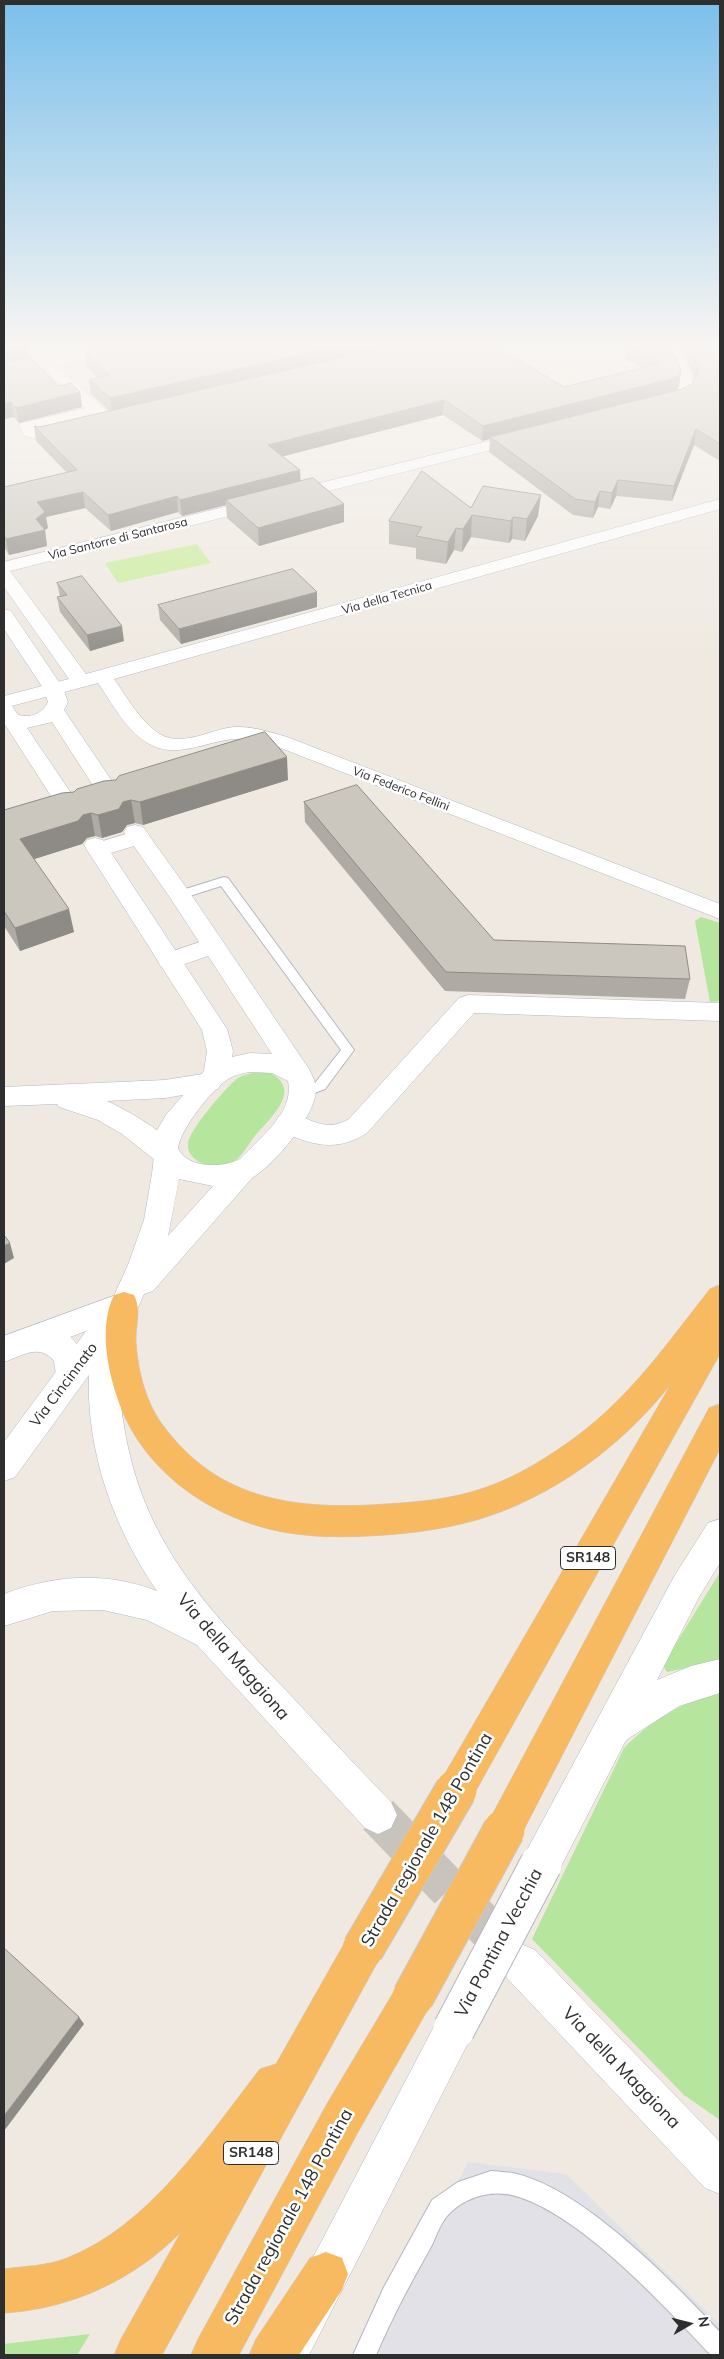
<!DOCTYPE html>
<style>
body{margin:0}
#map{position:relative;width:724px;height:2359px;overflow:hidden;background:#efe9e1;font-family:Mulish,sans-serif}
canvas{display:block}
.frame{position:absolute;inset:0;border:5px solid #2e2e2e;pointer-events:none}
.north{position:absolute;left:664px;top:2299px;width:50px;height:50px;-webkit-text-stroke:4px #fff;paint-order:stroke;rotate:82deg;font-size:14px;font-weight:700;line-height:20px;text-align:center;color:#2e2e2e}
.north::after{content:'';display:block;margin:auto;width:18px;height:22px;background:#2e2e2e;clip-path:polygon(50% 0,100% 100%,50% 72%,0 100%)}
</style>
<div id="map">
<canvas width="724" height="2359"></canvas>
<div class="frame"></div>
<div class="north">N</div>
</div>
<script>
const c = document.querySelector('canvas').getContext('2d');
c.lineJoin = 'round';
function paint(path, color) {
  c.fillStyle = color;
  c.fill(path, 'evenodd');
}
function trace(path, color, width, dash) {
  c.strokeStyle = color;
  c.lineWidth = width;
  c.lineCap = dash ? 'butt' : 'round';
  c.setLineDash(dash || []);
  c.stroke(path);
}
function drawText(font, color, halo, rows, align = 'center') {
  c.font = font + ' Mulish,sans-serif';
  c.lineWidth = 5;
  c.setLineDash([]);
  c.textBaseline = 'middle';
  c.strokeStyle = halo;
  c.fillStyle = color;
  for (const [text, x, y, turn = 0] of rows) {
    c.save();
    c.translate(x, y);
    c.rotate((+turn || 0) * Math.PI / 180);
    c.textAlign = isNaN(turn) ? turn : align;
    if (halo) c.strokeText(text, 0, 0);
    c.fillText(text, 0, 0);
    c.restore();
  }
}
paint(new Path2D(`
 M468 2162 566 2174 720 2325V2355H371Z`), '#e3e1e8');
paint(new Path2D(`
 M701 917 720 923V1001L710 1002 695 921Z
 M268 1072C305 1089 270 1118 254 1137 248 1145 241 1158 232 1163 224 1169 208 1167 199 1162 193 1158 187 1152 188 1144 188 1131 227 1086 238 1078 247 1073 257 1072 268 1072Z
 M720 1572V1661L667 1672 664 1667V1663Z
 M720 1693V2120L684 2095 532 1939 624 1748C652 1720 681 1702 720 1693Z
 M90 2334 77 2355H4V2344Z`), '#b6e59e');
paint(new Path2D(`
 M197 544 211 563 118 583 105 563Z`), '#c9ec9a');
trace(new Path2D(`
 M378 1815 510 1952`), '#c8c4bd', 41, [41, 21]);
const service = new Path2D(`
 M224 877 228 878 354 1050 325 1089 304 1097 297 1092 299 1089 315 1083 341 1050 221 886 180 899 174 895 176 892Z
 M491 2171C500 2172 509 2172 517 2174 585 2191 673 2282 720 2332V2355H711C663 2305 585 2219 519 2197 496 2189 470 2195 452 2211 441 2220 437 2235 431 2247 411 2282 392 2318 376 2355H353L384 2287 432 2200 458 2182Z`);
const minor = new Path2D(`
 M22 347H37L113 417 116 420 113 423 41 440 24 436 19 426 21 423 86 408ZM94 415 97 418 41 430 36 429Z
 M665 347H679L695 387C687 399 669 410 654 406L651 403C657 395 672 395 680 386Z
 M525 432 531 434 533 437 531 440 10 571 86 674 720 499V509L114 679C128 698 145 731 169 738 189 743 214 729 234 727 252 726 270 732 287 737L720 904V919L273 745C260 742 248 738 235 739 205 741 175 761 146 742 125 729 112 703 98 683L4 708V696L69 679 4 587V562Z
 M139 830 147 832 150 837 147 842 98 857 90 855 87 850 90 845Z
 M212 938 220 940 224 946 220 952 170 969 161 967 158 961 161 955Z
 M468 995 720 1003V1021L474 1013 367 1133C335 1153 311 1145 279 1130L275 1123 279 1116C305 1108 319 1137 349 1119L459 998Z
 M209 1073 218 1075 222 1082 218 1089 165 1098 107 1101C128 1111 167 1132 179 1153L175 1160 165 1163 155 1160 122 1134 98 1120 59 1107 57 1104 4 1106V1087L165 1080Z
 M124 1292 134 1295 139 1304 134 1313 70 1337C84 1349 90 1368 82 1384L71 1388 60 1384 56 1375 54 1361C39 1343 22 1356 4 1362V1336Z`);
const tertiary = new Path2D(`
 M106 347H133L126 351 4 376V368Z
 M4 609 11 611 63 688 68 702 64 710 122 796 119 801 111 802 103 801 52 722 27 728 81 808 78 813 70 815 62 813 4 723V704L12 706 18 715C31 718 42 714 48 702L43 688 4 629Z
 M135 825 143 827 188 890 309 1069C312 1075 315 1081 316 1088 317 1115 274 1165 252 1178L153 1291 144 1294C135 1314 126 1333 122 1354 117 1378 120 1403 124 1426 142 1540 205 1606 282 1686 318 1725 354 1764 391 1802L397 1815 391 1828 378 1834 365 1828 197 1645 147 1620 103 1610 53 1611 4 1626V1594C54 1575 105 1571 157 1591 114 1529 86 1451 89 1375L15 1477 4 1481V1442L98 1315 106 1313 128 1265 144 1220 152 1174 154 1156 150 1148 153 1137 166 1115 204 1071 207 1051 202 1030 84 845 87 840 95 838 103 840 106 845 227 1029 233 1051 232 1057 250 1053 272 1054 171 899 124 832 127 827ZM250 1072 272 1073 288 1081C295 1112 260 1138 240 1159 223 1168 187 1169 178 1148 181 1128 211 1091 228 1079 235 1075 242 1073 250 1072ZM179 1179 213 1186 168 1236Z
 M720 1519V1563L699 1597 657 1680 691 1666 720 1659V1693L679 1706 626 1740 555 1878 541 1883 527 1878 522 1864 527 1850 675 1575 708 1523Z
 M521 1944 535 1950 720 2142V2194L705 2188 507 1978 501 1964 507 1950Z
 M454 2009 468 2015 474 2029 468 2043 309 2355H262L440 2015Z`);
const trunk = new Path2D(`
 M720 1285V1354L469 1803 456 1809 443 1803 437 1790 443 1777 671 1384C628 1438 573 1482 508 1509 469 1525 427 1532 385 1535 355 1537 326 1538 296 1534 218 1524 142 1474 117 1397 107 1367 99 1325 114 1295L124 1292 134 1295C142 1310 135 1326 136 1342 138 1372 146 1404 165 1428 221 1502 299 1510 386 1504 419 1502 453 1499 484 1488 517 1477 550 1456 577 1436 631 1396 669 1341 710 1289Z
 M720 1404V1449L517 1843 504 1849 491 1843 485 1830 491 1817 709 1408Z
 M363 1929 377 1935 383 1949 377 1963 162 2355H114L121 2339 181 2232C134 2280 71 2309 4 2313V2269C25 2266 47 2266 67 2258 149 2226 208 2136 260 2069L276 2064 349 1935Z
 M413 1977 427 1983 433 1997 427 2011 358 2132 239 2355H191L198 2339 328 2102 399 1983Z
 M326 2252 342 2258 348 2274 342 2290 299 2355H249L256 2339 310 2258Z`);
trace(service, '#b4b7c1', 2);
trace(minor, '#b4b7c1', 1);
trace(tertiary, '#b4b7c1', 1);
trace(trunk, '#c9c9c9', 1);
paint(service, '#fff');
paint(minor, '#fff');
paint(tertiary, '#fff');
paint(trunk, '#f8ba60');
const tertiaryBridge = new Path2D(`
 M454 2029 541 1864`);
const trunkBridge = new Path2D(`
 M363 1949 456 1790
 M413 1997 504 1830`);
trace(tertiaryBridge, '#b4b7c1', 43, []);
trace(trunkBridge, '#c9c9c9', 43, []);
trace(tertiaryBridge, '#fff', 41);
trace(trunkBridge, '#f8ba60', 41);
paint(new Path2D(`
 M4 347 29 357 21 358 22 359 59 386 80 392 82 407 19 423 14 417 4 419Z
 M82 347H497L564 387 642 368 625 359 626 350 621 347H671L681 370 679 385 677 390 675 391 682 389 692 384 695 379 681 347H720V461L694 445 672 501 616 496 610 509 598 507 593 518 573 515 489 452 490 439 482 441 443 415 283 456 300 470V481L344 522 259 546 227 518 226 505 182 516 178 512 111 531 85 508 46 517 48 528 45 530 47 546 9 555 4 547V487L67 473 36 441 34 426 39 427 109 411 91 394 89 380 98 378 87 367 85 353 94 351V348L85 349Z
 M471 508 538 516 525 541 512 539 509 543 471 537 462 552 454 550 446 564 416 559V548L389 544V521Z
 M57 583 124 641 90 651 60 612 57 597H60Z
 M158 605 317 607 181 644 160 620Z
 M288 780 143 825 135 823 127 825 122 832 102 838 95 836 87 838 82 844 34 859 74 932 20 951 4 926V810Z
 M304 802 494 940 690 979 685 999 445 991 305 822Z`), '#afaba4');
paint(new Path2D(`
 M16 347H27L29 357 21 358 22 362 4 367V351Z
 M85 347H94V348L85 349Z
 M334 347H398L112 413 110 398Z
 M681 370 679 385 677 390 668 394 490 437V439L482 441 483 426Z
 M80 392 82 407 19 423 16 408Z
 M444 400 443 415 269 460 268 445Z
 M11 402 14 417 4 419V403Z
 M696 429 694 445 672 501 674 486Z
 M300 470 301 486 226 500V505L182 516 180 500Z
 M618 480 616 496 610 509 612 493Z
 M600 491 598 507 593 518 595 502Z
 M83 492 85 508 46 517 48 528 45 530 47 546 9 555 6 539 36 519 37 502Z
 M541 495 538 516 525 541 527 519Z
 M177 496 178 512 111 531 108 515Z
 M344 504V522L259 546 258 528Z
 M472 515 471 537 462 552 463 529Z
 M513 517 512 539 509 543 511 521Z
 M456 528 454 550 446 564 448 542Z
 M317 592V607L181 644 179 629Z
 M122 626 124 641 90 651 87 635Z
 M287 757 288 780 143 825 140 802Z
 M131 800 135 823 127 825 122 832 102 838 98 815 123 802Z
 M91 813 95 836 87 838 82 844 25 862 20 839 83 815Z
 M69 909 74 932 20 951 15 928Z
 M10 1243 14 1258 4 1264V1246Z
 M79 2017 84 2024 4 2131V2116Z`), '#8e8b86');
const building = new Path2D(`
 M4 347H19L20 348 4 351Z
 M96 347H334L110 398 89 380 109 375 85 353 99 350Z
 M387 347H497L564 387 662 363 632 347H671L681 370 679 375 671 379 483 426 444 400 268 445 300 470 180 500 177 496 108 515 83 492 37 502 45 512 36 519 45 530 6 539 4 535V487L77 470 34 426 39 427Z
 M689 347H720V444L696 429 674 486 618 480 612 493 600 491 595 502 575 499 490 437 682 389 692 384 699 370Z
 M30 357 59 386 71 383 80 392 16 408 11 402 4 403V363Z
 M422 471 471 508 483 486 541 495 527 519 513 517 511 521 472 515 463 529 456 528 448 542 416 536 422 527 389 521Z
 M313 478 344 504 258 528 226 500Z
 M293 569 317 592 179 629 158 605Z
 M82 576 122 626 87 635 57 597 67 595 57 583Z
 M265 732 287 757 140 802 131 800 123 802 119 809 98 815 91 813 83 815 78 821 20 839 69 909 15 928 4 911V810L62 793 74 792 77 789 104 781 116 780 119 776Z
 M357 785 494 940 685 946 690 979 446 972 304 802Z
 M4 1235 10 1243 4 1246Z
 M4 1948 79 2017 4 2116Z`);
paint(building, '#cbc7bf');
trace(building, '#8e8b86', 1);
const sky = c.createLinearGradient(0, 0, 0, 677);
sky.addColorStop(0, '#7abfeb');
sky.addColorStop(0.51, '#f8f5f2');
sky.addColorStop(1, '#f8f5f200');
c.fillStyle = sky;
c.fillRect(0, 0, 724, 677);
drawText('12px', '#2e2e2e', '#fff', [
 ["Via Santorre di Santarosa",118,539,-14],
 ["Via della Tecnica",387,598,-16],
 ["Via Federico Fellini",401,789,21]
]);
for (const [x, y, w] of [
 [588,1558,55],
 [251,2153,55]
]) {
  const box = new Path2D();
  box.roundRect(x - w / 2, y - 11.5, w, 23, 4);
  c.fillStyle = '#fff';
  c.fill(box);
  trace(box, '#2e2e2e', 1);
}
drawText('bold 14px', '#2e2e2e', null, [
 ["SR148",588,1558],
 ["SR148",251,2153]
]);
drawText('15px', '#2e2e2e', '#fff', [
 ["Via Cincinnato",64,1385,-53]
]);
drawText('18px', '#2e2e2e', '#fff', [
 ["Via della Maggiona",233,1657,49],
 ["Strada regionale 148 Pontina",427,1840,-60],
 ["Via Pontina Vecchia",499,1943,-62],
 ["Via della Maggiona",621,2068,46],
 ["Strada regionale 148 Pontina",289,2217,-61]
]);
</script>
